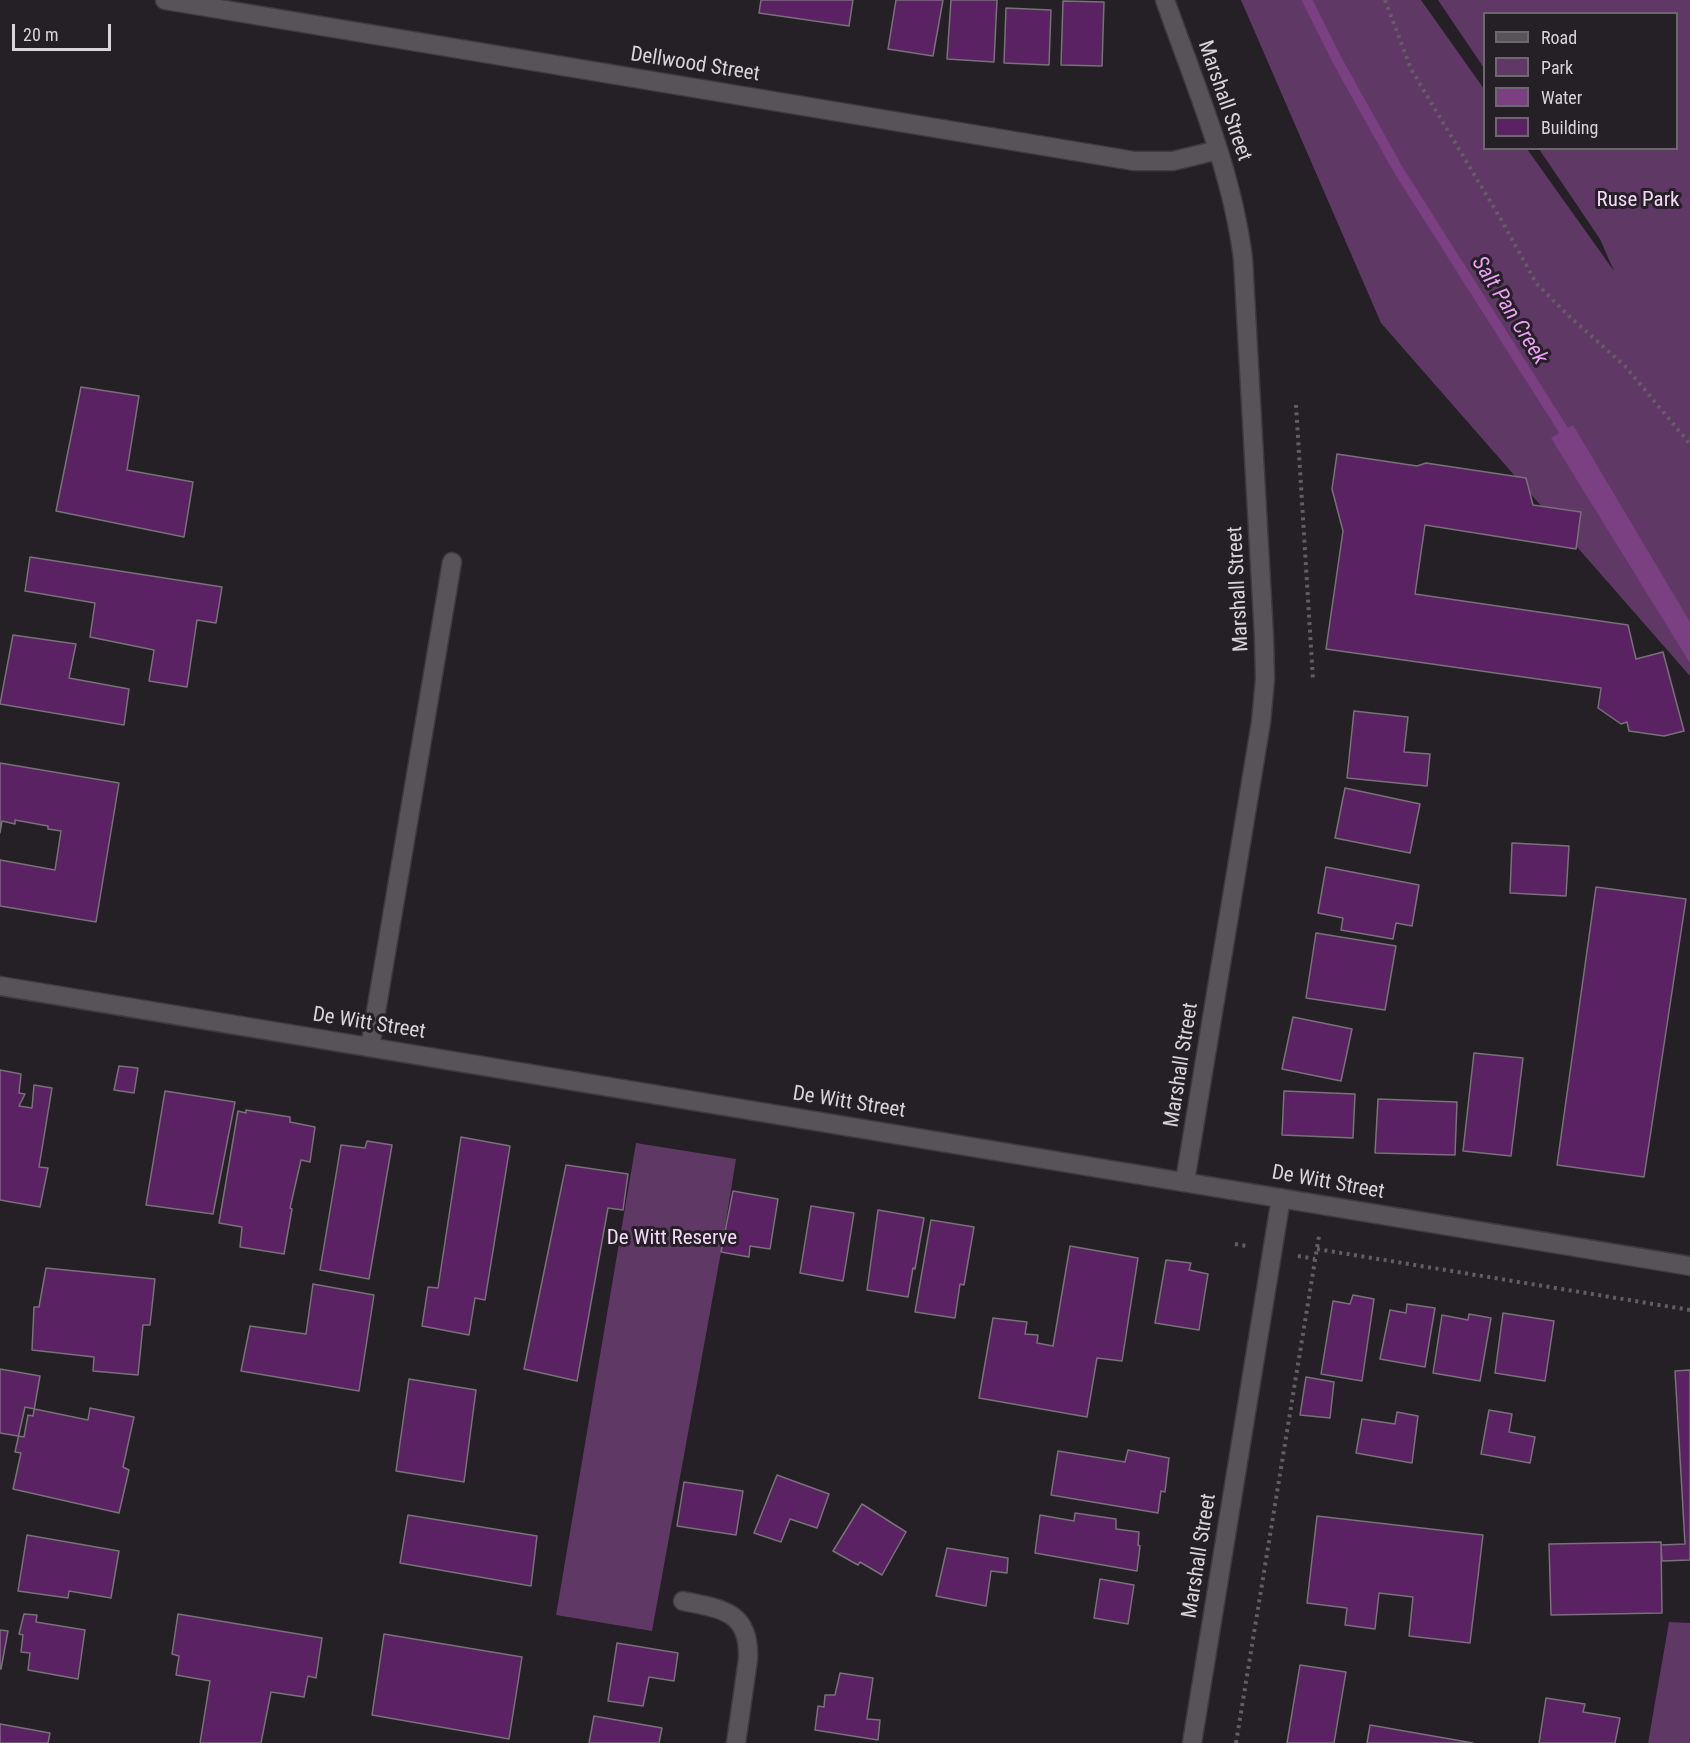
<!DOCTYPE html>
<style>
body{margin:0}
#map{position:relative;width:1690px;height:1743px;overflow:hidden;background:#242025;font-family:"Roboto Condensed",sans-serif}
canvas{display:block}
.legend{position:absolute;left:1483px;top:12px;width:195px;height:138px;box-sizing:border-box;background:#242025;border:2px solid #6c686d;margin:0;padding:8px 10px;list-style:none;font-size:18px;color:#d8d4d8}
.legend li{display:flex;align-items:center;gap:12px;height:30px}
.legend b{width:30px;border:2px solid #6c686d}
.scale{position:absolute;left:12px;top:24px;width:99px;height:27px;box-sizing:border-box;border:3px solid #d8d4d8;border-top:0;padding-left:8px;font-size:18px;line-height:21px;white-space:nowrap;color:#d8d4d8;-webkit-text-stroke:4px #242025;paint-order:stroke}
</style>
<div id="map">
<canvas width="1690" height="1743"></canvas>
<ul class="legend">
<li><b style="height:8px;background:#585359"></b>Road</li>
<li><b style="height:16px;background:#603865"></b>Park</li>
<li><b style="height:16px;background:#7a4082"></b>Water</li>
<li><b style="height:16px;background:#5b2263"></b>Building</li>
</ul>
<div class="scale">20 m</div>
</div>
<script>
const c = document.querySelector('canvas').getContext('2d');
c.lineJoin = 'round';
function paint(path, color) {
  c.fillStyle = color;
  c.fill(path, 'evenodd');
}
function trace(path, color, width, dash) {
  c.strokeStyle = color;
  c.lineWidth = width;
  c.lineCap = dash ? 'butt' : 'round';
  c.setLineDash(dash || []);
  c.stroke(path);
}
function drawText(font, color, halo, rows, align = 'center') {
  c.font = font + ' "Roboto Condensed",sans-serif';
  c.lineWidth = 6;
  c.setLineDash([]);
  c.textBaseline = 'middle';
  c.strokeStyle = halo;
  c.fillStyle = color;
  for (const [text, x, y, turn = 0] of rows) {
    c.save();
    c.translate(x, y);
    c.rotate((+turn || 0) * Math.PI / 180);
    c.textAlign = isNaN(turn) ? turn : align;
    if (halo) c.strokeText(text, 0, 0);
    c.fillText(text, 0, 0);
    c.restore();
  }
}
paint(new Path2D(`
 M1241 0H1421L1484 89V148L1527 149 1614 271 1600 239 1539 149 1676 148V14H1484V68L1438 0H1690V676L1381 323Z
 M636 1143 736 1159 721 1252 652 1631 556 1615Z
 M1669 1622 1690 1623V1743H1648Z`), '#603865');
paint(new Path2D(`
 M1573 425 1690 622V663L1551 438Z`), '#7a4082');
trace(new Path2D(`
 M1307 0 1337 60 1399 171 1571 442`), '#7a4082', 10);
const building = new Path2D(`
 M761 0H853L849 26 759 13Z
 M896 0H943L933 56 888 49Z
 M951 0H997L994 62 947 59Z
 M1063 1 1104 2 1102 66 1061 65Z
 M1006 8 1051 10 1049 65 1004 63Z
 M81 387 139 396 127 470 193 482 184 537 56 511Z
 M1337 454 1417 466 1426 463 1526 478 1533 505 1581 512 1576 549 1425 525 1415 594 1628 625 1636 659 1663 652 1684 731 1664 736 1629 731 1627 722 1621 724 1598 708 1601 688 1326 649 1343 531 1332 489Z
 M30 557 222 587 216 623 197 620 187 687 149 681 154 650 90 637 95 603 25 591Z
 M13 635 76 644 69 678 129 689 124 725 0 704Z
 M1354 711 1408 717 1404 752 1430 754 1427 786 1347 778Z
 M0 763 119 783 96 922 0 906V860L55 870 61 831 48 829V826L15 820V824L2 821 0 833Z
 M1345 788 1420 804 1410 853 1335 838Z
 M1512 843 1569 846 1566 896 1510 893Z
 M1326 867 1419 885 1412 926 1396 923 1393 939 1341 930 1343 918 1318 913Z
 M1596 887 1686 899 1644 1177 1557 1165Z
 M1316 933 1396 946 1385 1010 1306 998Z
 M1293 1017 1352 1029 1341 1081 1282 1069Z
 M1474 1053 1523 1058 1511 1156 1463 1151Z
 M119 1066 138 1068 134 1093 114 1090Z
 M0 1070 21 1074 19 1093 25 1094 19 1106 32 1108 34 1085 52 1088 39 1167 48 1168 40 1207 0 1200Z
 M165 1091 235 1102 213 1214 146 1205Z
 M1284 1091 1355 1094 1353 1138 1282 1135Z
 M1378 1099 1457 1102 1455 1155 1375 1153Z
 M246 1110 290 1117V1122L315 1127 310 1162 301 1160 290 1208 292 1209 284 1254 240 1247 242 1227 219 1223 238 1111 246 1113Z
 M461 1137 510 1146 485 1300 475 1298 469 1335 422 1326 428 1287 438 1288Z
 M367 1141 392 1145 369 1279 320 1270 341 1145 365 1148Z
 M566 1165 628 1174 623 1210 608 1208 577 1381 524 1369Z
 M733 1191 778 1199 770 1249 750 1246 749 1257 721 1252Z
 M811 1206 854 1213 843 1281 800 1273Z
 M878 1210 924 1218 915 1269 913 1268 908 1297 867 1290Z
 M931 1220 974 1227 964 1285 960 1284 955 1318 915 1312Z
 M1070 1246 1138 1258 1122 1361 1097 1358 1087 1417 979 1398 993 1318 1027 1322 1025 1334 1038 1335 1037 1343 1053 1346Z
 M1166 1260 1191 1263 1189 1270 1208 1274 1199 1330 1155 1323Z
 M46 1268 155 1279 150 1325H143L138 1375 93 1371 94 1357 32 1350 34 1307H39Z
 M313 1284 374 1295 359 1391 241 1371 250 1326 306 1334Z
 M1353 1295 1374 1299 1362 1381 1321 1374 1333 1301 1350 1304Z
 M1407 1304 1435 1308 1425 1367 1380 1359 1390 1310 1406 1313Z
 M1503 1313 1554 1321 1545 1381 1495 1373Z
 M1469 1314 1491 1318 1480 1381 1433 1373 1442 1315 1468 1320Z
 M0 1369 40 1376 33 1416 28 1415 24 1437 0 1433Z
 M1690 1370V1560L1662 1561 1661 1545 1685 1544 1675 1371Z
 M1306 1377 1334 1382 1330 1418 1300 1415Z
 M409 1379 476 1390 464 1482 396 1471Z
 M25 1407 88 1420 90 1408 134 1417 123 1467 129 1470 119 1513 13 1489 21 1453 15 1452Z
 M1489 1410 1512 1414 1509 1432 1535 1437 1530 1463 1481 1454Z
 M1397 1412 1418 1416 1412 1463 1356 1453 1362 1419 1395 1424Z
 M1128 1450 1169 1458 1165 1492 1161 1491 1158 1513 1051 1495 1058 1451 1125 1462Z
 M777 1475 829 1494 817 1528 790 1519 781 1542 754 1533Z
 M684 1482 743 1491 736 1535 677 1526Z
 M862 1504 906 1532 882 1575 860 1562 858 1565 833 1551Z
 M1075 1513 1116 1519V1529L1139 1532 1138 1545 1140 1546 1137 1571 1035 1553 1040 1515 1074 1521Z
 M408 1515 537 1536 531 1586 400 1563Z
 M1317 1516 1483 1535 1470 1643 1409 1636 1413 1597 1379 1593 1375 1629 1345 1625 1347 1608 1307 1603Z
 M27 1535 119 1551 111 1598 69 1591 68 1598 18 1591Z
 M1661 1542 1662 1613 1551 1615 1549 1544Z
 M947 1548 1008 1558 1007 1573 991 1571 986 1606 936 1596Z
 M1100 1579 1134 1585 1128 1624 1094 1618Z
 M24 1614 37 1615 36 1622 85 1630 78 1679 28 1670 30 1653 21 1652 23 1635 19 1634Z
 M178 1614 322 1638 316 1678 308 1676 304 1697 271 1692 261 1743H200L210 1681 176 1675 179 1656 172 1654Z
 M0 1630 8 1631 1 1669H0Z
 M384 1634 522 1657 509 1739 372 1715Z
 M617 1643 678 1653 674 1681 649 1677 643 1706 608 1701Z
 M1300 1665 1346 1672 1334 1743H1287Z
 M840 1673 873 1678 867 1719 880 1720 878 1740 815 1730 818 1706 824 1707 825 1695H835Z
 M1546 1698 1585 1704 1583 1712 1620 1718 1615 1743H1539Z
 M594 1716 662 1728 659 1743H589Z
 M0 1724 50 1733 48 1743H0Z
 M1370 1725 1473 1743H1367Z`);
paint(building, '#5b2263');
trace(building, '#777178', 1.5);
const minor = new Path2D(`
 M165 0 1134 161H1173L1218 150
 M1165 0C1195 85 1232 170 1243 259L1264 637 1265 679 1261 722 1185 1181
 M0 986 1690 1266
 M370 1047 452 562
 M683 1601C722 1609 750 1611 748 1659L736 1743
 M1192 1743 1281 1198`);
trace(minor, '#3e3a3e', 21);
trace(new Path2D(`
 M1385 0 1411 69 1502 221 1536 283 1570 317 1625 366 1690 444
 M1296 405 1313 680
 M1235 1244 1247 1246
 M1317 1249 1690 1310
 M1298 1256 1315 1259
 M1236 1743 1319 1236`), '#625e63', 4, [3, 4.5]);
trace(minor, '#585359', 18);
drawText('21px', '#d8d4d8', '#242025', [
 ["Dellwood Street",695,65,9],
 ["Marshall Street",1224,101,71],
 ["Marshall Street",1239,589,-93],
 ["De Witt Street",369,1024,9],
 ["Marshall Street",1182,1065,-81],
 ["De Witt Street",849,1103,9],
 ["De Witt Street",1328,1183,10],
 ["Marshall Street",1200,1556,-81]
]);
drawText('21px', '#f7d6fb', '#242025', [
 ["Ruse Park",1638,201],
 ["De Witt Reserve",672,1239]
]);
drawText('italic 22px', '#ee9df9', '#242025', [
 ["Salt Pan Creek",1509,311,58]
]);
</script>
